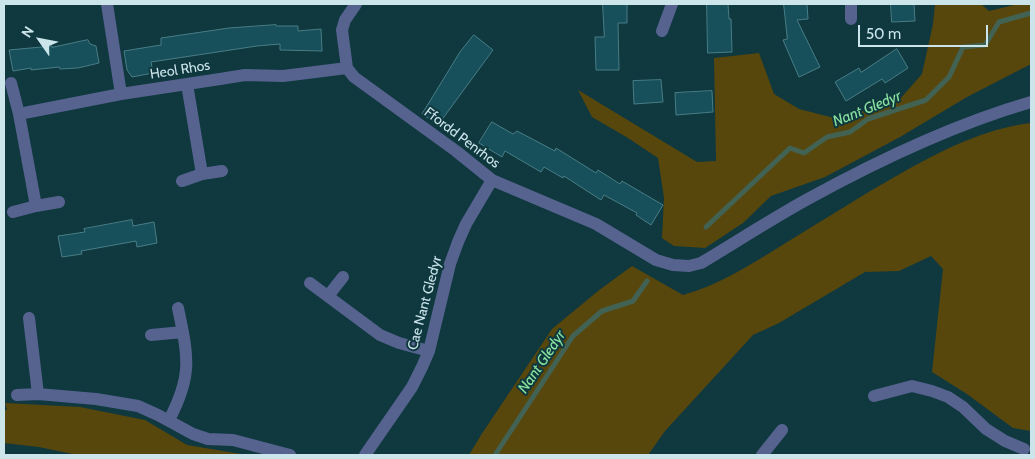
<!DOCTYPE html>
<style>
body{margin:0}
#map{position:relative;width:1035px;height:459px;overflow:hidden;background:#0f383f;font-family:Cabin,sans-serif}
canvas{display:block}
.frame{position:absolute;inset:0;border:5px solid #cbe5ea;pointer-events:none}
.north{position:absolute;left:15px;top:15px;width:50px;height:50px;-webkit-text-stroke:4px #0f383f;paint-order:stroke;rotate:303deg;font-size:14px;font-weight:700;line-height:20px;text-align:center;color:#cbe5ea}
.north::after{content:'';display:block;margin:auto;width:18px;height:22px;background:#cbe5ea;clip-path:polygon(50% 0,100% 100%,50% 72%,0 100%)}
.scale{position:absolute;left:858px;top:25px;width:130px;height:22px;box-sizing:border-box;border:2px solid #cbe5ea;border-top:0;padding-left:6px;font-size:15px;line-height:18px;white-space:nowrap;color:#cbe5ea;-webkit-text-stroke:4px #0f383f;paint-order:stroke}
</style>
<div id="map">
<canvas width="1035" height="459"></canvas>
<div class="frame"></div>
<div class="north">N</div>
<div class="scale">50 m</div>
</div>
<script>
const c = document.querySelector('canvas').getContext('2d');
c.lineJoin = 'round';
function paint(path, color) {
  c.fillStyle = color;
  c.fill(path, 'evenodd');
}
function trace(path, color, width, dash) {
  c.strokeStyle = color;
  c.lineWidth = width;
  c.lineCap = dash ? 'butt' : 'round';
  c.setLineDash(dash || []);
  c.stroke(path);
}
function drawText(font, color, halo, rows, align = 'center') {
  c.font = font + ' Cabin,sans-serif';
  c.lineWidth = 4;
  c.setLineDash([]);
  c.textBaseline = 'middle';
  c.strokeStyle = halo;
  c.fillStyle = color;
  for (const [text, x, y, turn = 0] of rows) {
    c.save();
    c.translate(x, y);
    c.rotate((+turn || 0) * Math.PI / 180);
    c.textAlign = isNaN(turn) ? turn : align;
    if (halo) c.strokeText(text, 0, 0);
    c.fillText(text, 0, 0);
    c.restore();
  }
}
paint(new Path2D(`
 M935 4H981L989 11 1018 4H1031V64L967 97 900 137 825 177 771 196 743 223 705 248 674 246 662 238 664 198 658 158 628 138 592 117 578 90 697 162 716 161 714 58 759 53 774 94 799 109 838 119 899 100 922 74 933 24Z
 M1031 123V431L1013 428 967 394 932 372 943 269 931 256 899 271 865 272 779 323 753 335 665 431 648 455H469L481 435 552 329 598 291 632 266 683 295C719 285 752 264 784 244 822 221 859 197 898 175 941 151 982 129 1031 123Z
 M5 403 80 407 145 420 187 445 247 455H77L39 447 4 443V410H7Z`), '#58470c');
trace(new Path2D(`
 M706 227 790 148 804 153 827 137 850 132 868 119 926 100 949 77 963 47 985 45 999 22 1031 13
 M495 455 573 336 602 311 633 301 647 281`), '#426254', 5);
const building = new Path2D(`
 M603 4H627V23H618L619 70H596L595 37H604Z
 M707 4H728L729 19H731L732 52 708 53Z
 M784 4H807L808 19 797 20 820 67 799 77 783 40 787 39Z
 M891 4H914L915 21 892 22Z
 M276 25V26H298V31L321 29 322 51 280 50V44L257 46 151 62 153 73 132 77 127 70 124 51 161 45V38L229 28Z
 M474 35 493 50 438 125 422 114 460 52Z
 M88 40 90 44 96 46 99 63 78 68 60 69 59 67 31 70V68L13 71 9 50 52 46V47Z
 M897 49 908 68 885 83 882 79 846 101 835 82 859 68 861 72Z
 M661 80 663 102 634 104 633 81Z
 M712 91 713 112 676 115 675 93Z
 M492 122 513 134 517 131 555 151 556 148 596 173 598 170 620 184 622 181 663 205 651 225 636 215 637 213 604 195 601 200 564 176 563 178 544 167 541 172 505 151 502 157 479 143Z
 M132 220 133 226 154 222 157 243 137 247 136 241 81 251 82 254 62 257 58 236 85 232 84 229Z`);
paint(building, '#17505a');
trace(building, '#497d86', 1);
trace(new Path2D(`
 M107 4 121 94
 M356 4 345 20 342 30 347 68 354 77 456 151 492 180 596 224 656 260 673 265 689 266 701 263C736 242 770 220 806 200 875 162 955 124 1031 102
 M851 4V19
 M662 31 672 4
 M11 83 19 114 36 206 59 202
 M187 84 202 174 222 171
 M19 114 121 94 220 79 245 75 283 76 347 68
 M182 181 202 174
 M13 212 36 206
 M310 283 380 335 399 343 429 351
 M328 296 343 277
 M29 318 38 394
 M151 335 183 332
 M17 395 38 394 96 399 138 406 158 415 193 434 208 439 233 440 290 455
 M874 396 912 386 932 391 948 397 963 407 986 429 1005 441 1024 449
 M169 420C193 375 188 356 178 308
 M365 455 412 387 422 367 429 351 450 264 458 242 466 224 492 180
 M762 455 782 430`), '#56638f', 12);
drawText('14px', '#cbe5ea', '#0f383f', [
 ["Heol Rhos",180,70,-9],
 ["Ffordd Penrhos",462,138,37],
 ["Cae Nant Gledyr",425,303,-75]
]);
drawText('italic 15px', '#8be5a1', '#0f383f', [
 ["Nant Gledyr",867,109,-22],
 ["Nant Gledyr",542,362,-56]
]);
</script>
